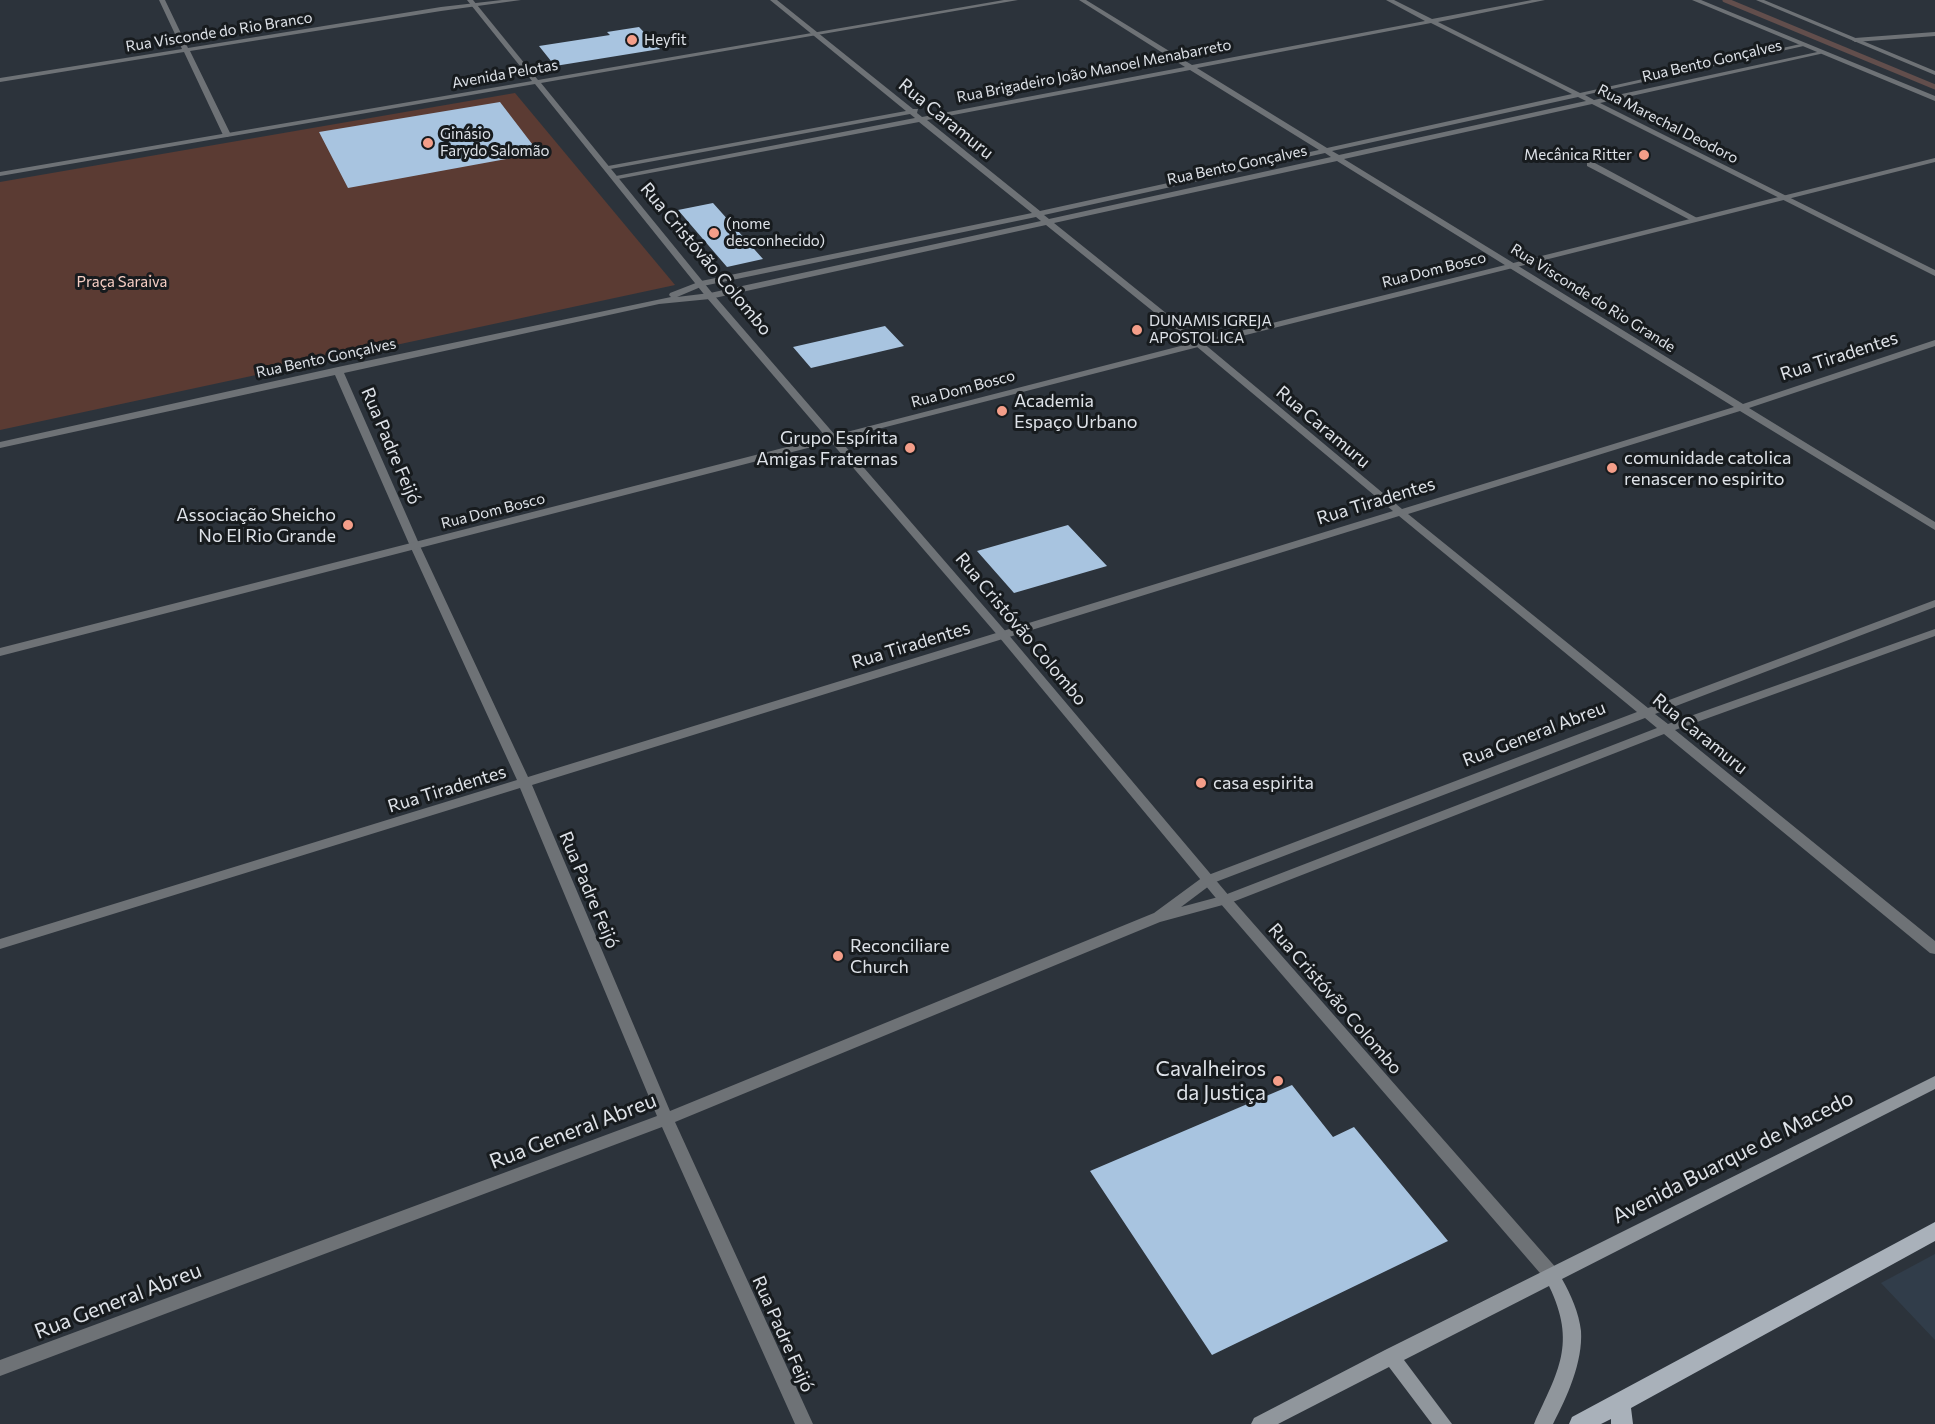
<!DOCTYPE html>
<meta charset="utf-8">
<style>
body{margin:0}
canvas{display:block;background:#2c333b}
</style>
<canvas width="1935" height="1424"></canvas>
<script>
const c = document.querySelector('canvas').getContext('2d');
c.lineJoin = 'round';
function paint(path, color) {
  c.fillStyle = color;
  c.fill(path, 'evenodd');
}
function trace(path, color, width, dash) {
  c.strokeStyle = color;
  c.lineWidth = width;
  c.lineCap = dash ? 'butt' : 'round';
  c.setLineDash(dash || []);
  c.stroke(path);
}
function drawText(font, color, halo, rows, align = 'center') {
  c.font = font + ' Commissioner,sans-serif';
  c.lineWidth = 6;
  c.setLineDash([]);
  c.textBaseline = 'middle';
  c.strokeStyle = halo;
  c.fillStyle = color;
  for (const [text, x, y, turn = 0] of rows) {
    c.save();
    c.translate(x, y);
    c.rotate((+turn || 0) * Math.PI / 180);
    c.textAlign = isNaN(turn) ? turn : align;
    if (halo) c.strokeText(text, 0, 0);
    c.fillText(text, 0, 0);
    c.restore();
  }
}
paint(new Path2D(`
 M1935 1254V1340L1881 1283Z`), '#313d4a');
paint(new Path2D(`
 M515 93 675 285 0 430V182Z`), '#5b3b33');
trace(new Path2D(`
 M1725 0 1935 87`), '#624e4c', 5);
paint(new Path2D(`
 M639 27 660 49 555 66 539 46 610 35 607 32Z
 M500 102 539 153 348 188 319 132Z
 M713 203 763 259 727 267 678 210Z
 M885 326 904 346 811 368 793 347Z
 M1068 525 1107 566 1014 593 977 551Z
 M1292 1085 1333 1137 1354 1127 1448 1241 1212 1355 1090 1171Z`), '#a8c4e0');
paint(new Path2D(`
 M159 0H165L188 48 441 7 502 0H521L441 11 190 51 231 135 227 137 223 135 184 52 0 82V78L182 49Z
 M770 0H777L913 109H918L917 113 922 117 1185 67 1079 0H1086L1192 65 1425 21 1386 0H1394L1432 19 1532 0H1545L1438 22 1580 93 1805 43 1808 45 1585 95 1594 100 1822 51V53L1820 54 1600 103 1935 270V276L1592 104 1344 159 1743 404 1935 340V346L1749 408 1935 522V530L1740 411 1408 514 1648 708 1935 600V607L1655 714 1668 724 1935 629V636L1675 730 1935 941V954L1930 953 1664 734 1230 903 1160 922 675 1122 813 1424H795L662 1127 0 1376V1360L657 1116 520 788 0 949V939L517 780 410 546 335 375 0 448V442L338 367 671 297 669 295 670 293 701 281 1032 213 919 122 613 180 612 178 616 176 915 118 910 114 605 170V166H608L906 111ZM1431 23 1572 94 1327 148 1197 68ZM1190 70 1319 150 1040 211 927 120ZM1578 97 1586 101 1339 155 1332 151ZM1325 153 1331 157 1049 219 1044 215ZM1337 161 1734 407 1402 509 1202 342 1054 223ZM1036 217 1041 221 710 293 677 297 703 286ZM1046 225 1196 346 1393 511 528 777 420 546 344 373 659 304 710 299ZM1399 516 1637 712 1203 877 1154 913 670 1111 532 785ZM1645 718 1657 728 1222 896 1181 907 1213 883Z
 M1935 32V36L1855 42 1852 40 1855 38Z
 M1587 162H1593L1699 219 1692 221 1587 166Z`), '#6e7276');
paint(new Path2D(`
 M467 0H473L538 80 1004 0H1018L541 83 713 294 835 435 1196 342 1935 158V162L1202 346 839 439 1007 633 1230 897 1558 1270 1560 1275 1558 1280 1552 1282 1546 1280 1220 903 999 637 831 442 0 656V648L826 437 707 298 535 84 0 176V172L532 81Z
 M1692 0H1701L1935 96V101Z
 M1756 0H1764L1935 71V75Z`), '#6e7276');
paint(new Path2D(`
 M1935 1076V1089L1562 1279C1571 1295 1579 1313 1581 1331 1583 1362 1567 1397 1553 1424H1534C1558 1371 1577 1344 1549 1286L1404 1360 1452 1424H1432L1389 1367 1278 1424H1251L1254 1418 1385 1350Z`), '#90969c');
paint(new Path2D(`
 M1935 1222V1241L1631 1408 1633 1424H1611V1419L1601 1424H1569L1572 1417Z`), '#a9b1ba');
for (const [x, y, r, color] of [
 [632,40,6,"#f49e89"],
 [428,143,6,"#f49e89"],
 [1644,155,6,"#f49e89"],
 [714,233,6,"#f49e89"],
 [1137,330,6,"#f49e89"],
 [1002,411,6,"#f49e89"],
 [910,448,6,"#f49e89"],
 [1612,468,6,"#f49e89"],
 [348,525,6,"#f49e89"],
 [1201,783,6,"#f49e89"],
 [838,956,6,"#f49e89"],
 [1278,1081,6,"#f49e89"]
]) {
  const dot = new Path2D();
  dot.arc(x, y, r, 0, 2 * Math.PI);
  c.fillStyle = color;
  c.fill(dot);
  trace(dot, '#171b1e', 2);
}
drawText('15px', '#dee2e8', '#171b1e', [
 ["Rua Visconde do Rio Branco",219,32,-9],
 ["Rua Bento Gonçalves",1712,61,-13],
 ["Rua Brigadeiro João Manoel Menabarreto",1094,71,-11],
 ["Avenida Pelotas",505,74,-10],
 ["Rua Marechal Deodoro",1668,124,27],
 ["Rua Bento Gonçalves",1237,165,-12],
 ["Rua Dom Bosco",1434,270,-14],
 ["Rua Visconde do Rio Grande",1593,298,32],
 ["Rua Bento Gonçalves",326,358,-12],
 ["Rua Dom Bosco",963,389,-15],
 ["Rua Dom Bosco",493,511,-14]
]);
drawText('15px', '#dee2e8', '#171b1e', [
 ["Heyfit",644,40],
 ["Ginásio",440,134],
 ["Farydo Salomão",440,151],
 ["Mecânica Ritter",1632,155,"right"],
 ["(nome",726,224],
 ["desconhecido)",726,241],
 ["DUNAMIS IGREJA",1149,321],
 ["APOSTOLICA",1149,338]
], 'left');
drawText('15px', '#f6cec4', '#171b1e', [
 ["Praça Saraiva",122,282]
]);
drawText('18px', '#dee2e8', '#171b1e', [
 ["Rua Caramuru",946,119,39],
 ["Rua Cristóvão Colombo",706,259,50],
 ["Rua Tiradentes",1839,356,-18],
 ["Rua Caramuru",1323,427,40],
 ["Rua Padre Feijó",391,446,67],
 ["Rua Tiradentes",1376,501,-17],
 ["Rua Cristóvão Colombo",1021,629,50],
 ["Rua Tiradentes",911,645,-17],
 ["Rua General Abreu",1534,734,-21],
 ["Rua Caramuru",1700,734,39],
 ["Rua Tiradentes",447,789,-17],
 ["Rua Padre Feijó",589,890,67],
 ["Rua Cristóvão Colombo",1335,999,49],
 ["Rua Padre Feijó",783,1334,66]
]);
drawText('18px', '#dee2e8', '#171b1e', [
 ["Academia",1014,401],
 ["Espaço Urbano",1014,422],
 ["Grupo Espírita",898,438,"right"],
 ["Amigas Fraternas",898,459,"right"],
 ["comunidade catolica",1624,458],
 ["renascer no espirito",1624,479],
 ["Associação Sheicho",336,515,"right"],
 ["No EI Rio Grande",336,536,"right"],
 ["casa espirita",1213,783],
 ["Reconciliare",850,946],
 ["Church",850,967]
], 'left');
drawText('21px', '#dee2e8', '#171b1e', [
 ["Cavalheiros",1266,1069],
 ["da Justiça",1266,1093]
], 'right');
drawText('21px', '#dee2e8', '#171b1e', [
 ["Rua General Abreu",573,1131,-21],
 ["Avenida Buarque de Macedo",1733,1157,-27],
 ["Rua General Abreu",118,1301,-21]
]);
</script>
